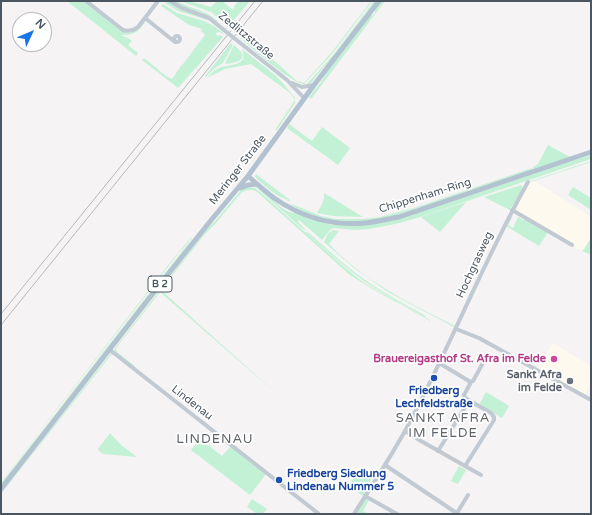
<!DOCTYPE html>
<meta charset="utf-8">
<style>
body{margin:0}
#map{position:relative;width:592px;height:515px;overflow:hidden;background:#f5f3f3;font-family:"Varela Round",sans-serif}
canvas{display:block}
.frame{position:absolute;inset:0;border:2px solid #4a5661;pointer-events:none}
.north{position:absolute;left:12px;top:12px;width:40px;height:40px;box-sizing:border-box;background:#fff;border:1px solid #b7bbc0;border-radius:50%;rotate:46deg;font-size:11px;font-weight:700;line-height:16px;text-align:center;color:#4a5661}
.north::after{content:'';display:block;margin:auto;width:14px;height:18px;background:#1a73e8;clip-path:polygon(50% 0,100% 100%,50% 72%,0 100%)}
</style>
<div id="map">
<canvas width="592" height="515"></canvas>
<div class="frame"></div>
<div class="north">N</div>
</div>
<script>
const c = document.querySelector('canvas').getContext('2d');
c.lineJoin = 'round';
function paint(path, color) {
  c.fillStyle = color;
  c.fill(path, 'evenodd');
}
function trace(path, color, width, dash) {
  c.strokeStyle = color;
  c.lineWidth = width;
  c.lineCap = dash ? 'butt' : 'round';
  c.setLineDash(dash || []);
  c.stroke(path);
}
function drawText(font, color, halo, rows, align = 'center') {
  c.font = font + ' "Varela Round",sans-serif';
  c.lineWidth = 3.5;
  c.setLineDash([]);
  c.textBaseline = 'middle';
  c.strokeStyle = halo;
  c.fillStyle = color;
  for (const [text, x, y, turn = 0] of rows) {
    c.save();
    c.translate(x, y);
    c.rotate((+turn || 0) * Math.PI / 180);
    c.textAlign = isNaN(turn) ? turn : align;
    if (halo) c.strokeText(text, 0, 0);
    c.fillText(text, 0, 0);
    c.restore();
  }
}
paint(new Path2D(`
 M535 181 591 217V238L584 249 582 251 578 249 525 218 524 220 509 212 524 187 529 182Z
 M553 343 591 366V383L585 395 537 368Z`), '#fdf9ef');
paint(new Path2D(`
 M67 1H83L118 28 125 33H131L144 22 146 21C138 32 135 35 121 35 124 37 128 37 132 41L128 45 138 53 136 56Z
 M167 1 182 10 199 15 211 21 178 11 165 3Z
 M173 1C177 1 181 3 185 5 198 10 210 12 220 24L203 13 186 8Z
 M180 1C191 1 201 4 211 7L217 1H222L233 10 235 5 239 1H250L228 27 211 12Z
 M371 1H372L332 54 304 84C291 83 252 48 240 38L244 34 297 81 304 83 332 52Z
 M374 1H376L333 58 324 67 311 83 307 85V84L334 54Z
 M381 1H385L311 99 309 97 321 82 327 72 370 16 373 15 375 13V10Z
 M163 4 177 13 204 21 214 26 225 34 219 32 216 33 217 36 220 35 223 37 178 88 142 60 144 58 166 76 172 79 181 66 183 64 205 35 201 31 202 29 189 25 161 6Z
 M231 43 233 45 223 63 215 68 206 77 205 76Z
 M234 45C249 57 243 61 227 64L225 63Z
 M242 49 276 76 282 82 295 98V103L277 130H275L295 100 290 93 251 64 225 69 207 78C210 75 213 71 217 69 227 63 250 68 242 49Z
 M289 124 312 141 322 127 350 148 338 165 287 128Z
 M548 145 570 157 533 170V167L538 164Z
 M591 155V159L420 217 400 223 369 229 355 230 333 228 329 231 322 240 299 220 298 222 306 230 303 229 258 189 252 186C268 189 280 214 296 213L332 225H369Z
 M591 161V162L530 182 531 181Z
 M532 168V170L401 214C388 217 375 221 362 221 339 222 307 218 289 203L321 216 337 219H363L380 217 414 208Z
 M256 174 290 200V201H287L288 200C275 196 265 186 255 177Z
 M521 185 523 188 510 210 484 197Z
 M248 187 254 188 260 192 342 265 363 282 403 306 430 320V321L388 298 351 276 256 191C251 189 247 190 242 192L215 224 205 234 161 290 278 395 160 292 116 348 117 352 135 366 134 367 114 351 115 348 207 229 216 220 242 189Z
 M573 187 591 198V210L568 195Z
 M324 193 363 217 333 216 317 213C321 206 325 201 324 193Z
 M466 202 440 232 421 217Z
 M510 217 512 218 508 225 513 228 518 217 524 220 525 218 548 232 539 246 506 226Z
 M334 230 339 231 329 244C364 281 411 304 455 326L454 327 418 308 388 292 353 267 324 242 328 233Z
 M305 232 309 233C324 246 339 260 354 272 377 289 401 303 426 316L425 317C404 306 383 294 364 281 343 266 324 248 305 232Z
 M192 237V238L178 254 1 481 169 264 188 241Z
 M591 238V255L578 249 582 251 584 249Z
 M193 239 1 486V483C64 404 125 323 188 244Z
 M110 354H112L113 355H111L1 494V493Z
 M486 392 509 406 502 418 479 405Z
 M110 433 121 445 137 457 103 454 100 452 98 449Z
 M200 439 222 456 231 446 266 474 250 495 191 450Z
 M459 466 466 470 458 484 451 481Z
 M363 467 376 476 374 479 372 478 369 483 370 485 363 496 348 486Z
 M252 499 267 509 263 514H257L247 507Z
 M365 499H367L369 500 363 511 369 514H356Z`), '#c3f1d5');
trace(new Path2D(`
 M86 1 123 30C129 32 133 31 138 27L158 1
 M170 1 182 8 209 18 224 30
 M145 18 175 42
 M174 39a3 3 0 1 1 6 0a3 3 0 1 1-6 0Z
 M239 42 287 80 304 98
 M292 83 302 87 314 85
 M512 210 572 245
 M456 329 479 338 591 400
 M110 350 319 514
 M439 363 469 381 470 384 464 395 465 398 491 413 494 417V420L465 466
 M470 382 473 381 484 361
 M405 431 421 441 481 475
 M438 451 469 401
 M385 465 458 514
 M365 496 397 514
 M457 513 468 495
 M354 514C374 482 395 451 412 418 453 340 485 258 528 182`), '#c1cad2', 4);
trace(new Path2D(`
 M248 176C257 184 265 191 274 198 301 217 333 226 365 223 376 222 388 219 399 217L591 152
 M240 188 248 185 257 184
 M1 489 158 287 212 219 248 176 314 85 379 1`), '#b3c2d1', 5);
trace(new Path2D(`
 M1 314 255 1
 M1 325 263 1`), '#b5b8bd', 1);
trace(new Path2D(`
 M224 30 239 42`), '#c1cad2', 4);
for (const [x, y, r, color] of [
 [554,359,4,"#d1479c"],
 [434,378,4,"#1a4fb4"],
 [570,381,4,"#6b7280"],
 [279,480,4,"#1a4fb4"]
]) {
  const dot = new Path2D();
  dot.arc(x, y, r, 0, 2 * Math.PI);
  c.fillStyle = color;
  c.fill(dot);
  trace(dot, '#fff', 1.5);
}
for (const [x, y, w] of [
 [160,284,24]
]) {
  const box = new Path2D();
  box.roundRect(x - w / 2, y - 8, w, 16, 3);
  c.fillStyle = '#fff';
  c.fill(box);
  trace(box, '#4a5661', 1);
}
drawText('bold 10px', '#4a5661', null, [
 ["B 2",160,284]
]);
drawText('11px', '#4a5661', '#fff', [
 ["Zedlitzstraße",246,36,39],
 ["Meringer Straße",238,170,-52],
 ["Chippenham-Ring",425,196,-17],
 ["Hochgrasweg",475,265,-65],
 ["Lindenau",192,403,38]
]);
drawText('bold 11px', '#b23c85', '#fff', [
 ["Brauereigasthof St. Afra im Felde",546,359]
], 'right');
drawText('bold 11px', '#5b616d', '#fff', [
 ["Sankt Afra",562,375],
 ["im Felde",562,388]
], 'right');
drawText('bold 11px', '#164399', '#fff', [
 ["Friedberg",434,391],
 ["Lechfeldstraße",434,404],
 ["Friedberg Siedlung",287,474,"left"],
 ["Lindenau Nummer 5",287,487,"left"]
]);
c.letterSpacing = '1px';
drawText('13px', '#5f6368', '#fff', [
 ["SANKT AFRA",443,419],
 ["IM FELDE",443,434],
 ["LINDENAU",215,440]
]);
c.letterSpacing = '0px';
</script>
